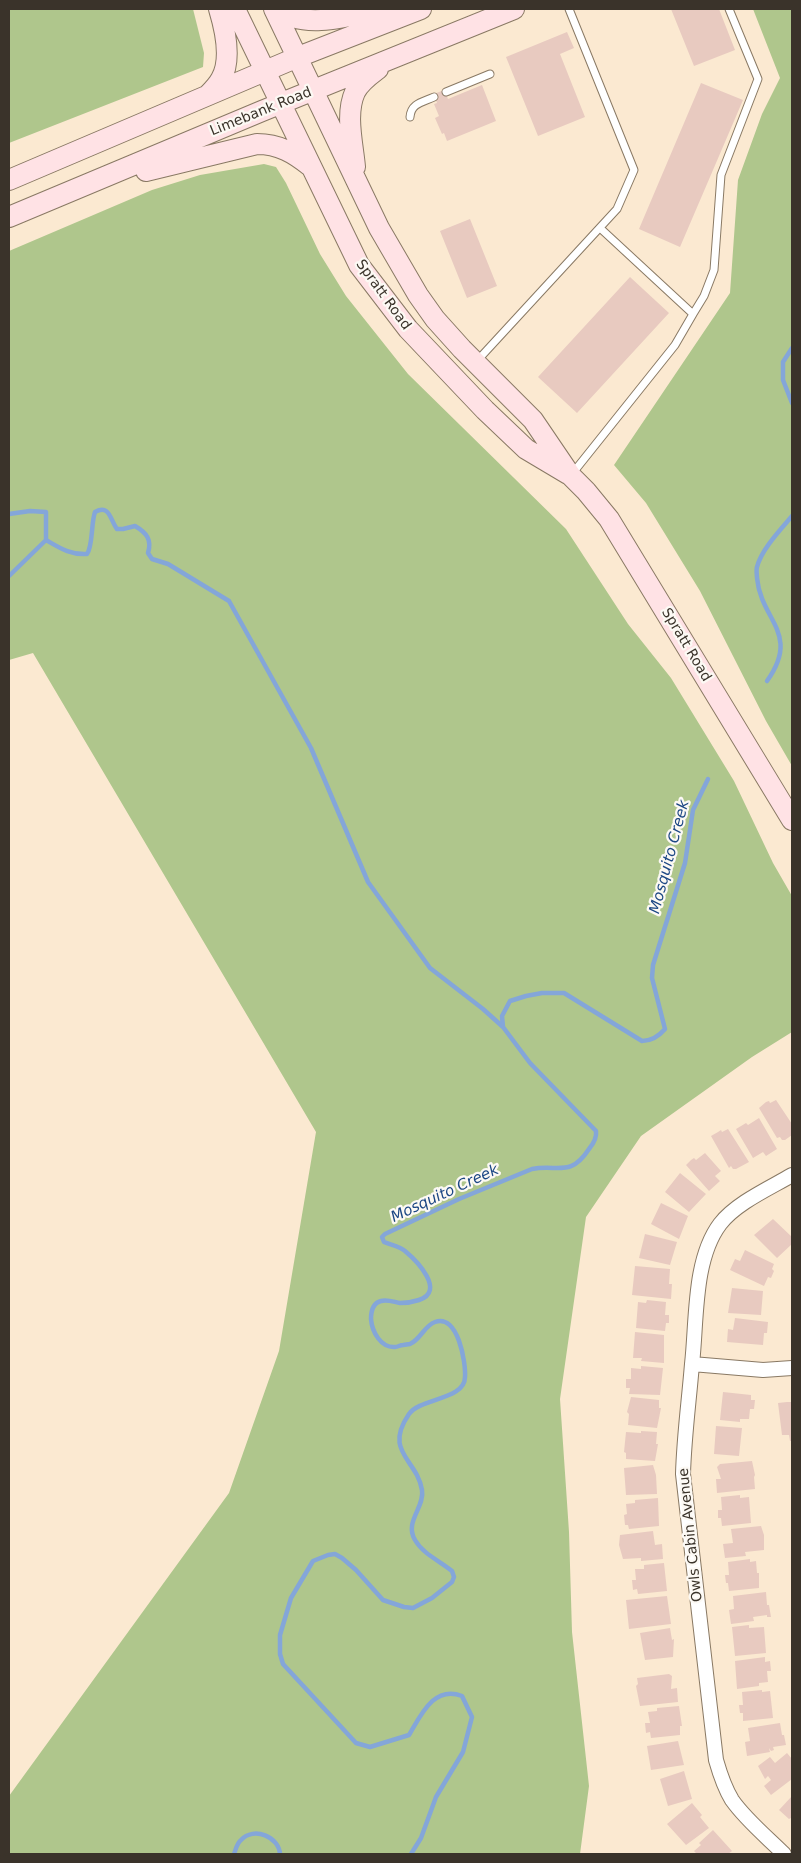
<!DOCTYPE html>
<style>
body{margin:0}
#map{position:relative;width:801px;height:1863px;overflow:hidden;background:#fbe9d1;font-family:"DejaVu Sans",sans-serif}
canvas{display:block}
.frame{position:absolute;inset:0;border:10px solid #3a332a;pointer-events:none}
</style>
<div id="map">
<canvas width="801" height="1863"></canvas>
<div class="frame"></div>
</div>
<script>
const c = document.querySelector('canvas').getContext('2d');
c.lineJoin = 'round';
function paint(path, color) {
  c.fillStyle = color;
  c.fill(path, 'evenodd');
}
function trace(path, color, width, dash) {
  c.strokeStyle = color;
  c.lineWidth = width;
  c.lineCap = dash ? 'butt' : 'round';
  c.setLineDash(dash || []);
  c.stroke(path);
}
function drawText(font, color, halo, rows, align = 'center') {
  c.font = font + ' "DejaVu Sans",sans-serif';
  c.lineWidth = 4.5;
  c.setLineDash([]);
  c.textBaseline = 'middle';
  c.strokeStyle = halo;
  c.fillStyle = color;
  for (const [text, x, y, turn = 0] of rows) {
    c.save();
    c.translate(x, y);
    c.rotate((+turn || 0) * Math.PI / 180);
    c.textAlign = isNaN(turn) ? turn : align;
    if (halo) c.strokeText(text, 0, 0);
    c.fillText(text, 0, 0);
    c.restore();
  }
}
paint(new Path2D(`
 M9 9H193L204 53 203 67 9 143Z
 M753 9H792V766L766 721 700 591 646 503 614 465 730 293 738 180 762 114 780 78Z
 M264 164 276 167 286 183 320 254 346 296 408 374 566 529 628 624 671 678 734 781 773 863 792 896V1032L752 1057 641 1136 586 1217 560 1399 569 1532 572 1632 589 1786 580 1854H9V1796L229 1493 279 1351 316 1132 33 653 9 660V251L152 190 200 175Z`), '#afc68c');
trace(new Path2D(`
 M792 348 783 362V380L792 403
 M9 514 30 511 46 512V540C60 548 70 555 87 554 93 546 91 523 95 512 110 504 110 520 117 529H123L135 526C147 533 152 540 148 553L152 559 168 564 229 601 311 748 368 882 430 968 483 1009 503 1027
 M9 576 46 540
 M767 681C801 633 761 621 757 578 757 575 756 570 757 567 761 550 781 529 792 516
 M234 1854C236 1849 237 1843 241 1840 254 1826 279 1837 280 1854
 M411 1854 421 1838 436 1797 463 1752 472 1717 462 1696C434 1685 421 1715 409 1735L370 1747 356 1743 283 1664 280 1654V1635L291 1598 313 1561 328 1555 335 1554 342 1558 356 1570 383 1600 404 1607 413 1608 432 1598 452 1582 454 1577 452 1571C440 1561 423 1554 415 1540 404 1522 425 1507 422 1490 417 1459 383 1452 409 1414 420 1398 465 1400 465 1377 466 1363 458 1313 435 1322 424 1326 421 1339 410 1344 410 1344 403 1345 403 1345 400 1345 398 1347 395 1347 381 1348 372 1332 371 1319 371 1312 373 1303 381 1301 387 1299 394 1302 400 1303 405 1303 413 1302 419 1300 446 1291 417 1261 405 1251 400 1246 391 1245 384 1242L382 1237 385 1234 459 1199 532 1169C558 1164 570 1178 589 1149 594 1143 597 1138 596 1131L530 1063 503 1027 502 1016 510 1001 526 996 542 993H564L642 1041C652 1041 659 1036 665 1029L652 978 653 965 685 863 693 810 708 779`), '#84a6d9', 4.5);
paint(new Path2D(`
 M671 9H719L735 50 694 66Z
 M567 32 574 48 560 54 585 117 538 136 506 57Z
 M701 83 743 100 680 247 639 229Z
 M482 85 496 121 447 141 444 133 442 134 435 118 439 116 434 104 437 103 434 94 444 90 448 99Z
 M470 219 497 286 467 298 440 231Z
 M630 277 669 313 577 413 538 377Z
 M776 1100 792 1124V1135L785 1140H782L780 1137 777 1138 759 1108 766 1102 769 1101 770 1103Z
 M759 1118 777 1149 766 1156 763 1152 753 1158 736 1129 746 1123 748 1125Z
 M728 1129 749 1162 736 1169H733L731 1166 729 1168 711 1136 718 1132 721 1130 722 1132Z
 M705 1153 721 1171 715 1176 720 1181 709 1191 686 1165 691 1160 694 1158 696 1160Z
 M680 1173 706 1194 689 1212 665 1192Z
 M661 1203 688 1216 679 1239 651 1224Z
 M773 1219 792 1237V1244L777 1258 754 1235Z
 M645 1234 677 1242 670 1265 639 1258Z
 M745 1250 774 1264 772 1269 774 1271 771 1278 768 1277 764 1286 730 1270 735 1259 740 1261Z
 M635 1266 670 1269 669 1284H672L671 1299 632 1295Z
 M732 1288 763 1291 761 1315 728 1313Z
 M647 1300 666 1302 665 1315H669V1323H666L665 1331 636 1328 638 1302 646 1303Z
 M735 1318 768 1322 767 1333H764L763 1345 727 1342 728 1329 733 1330Z
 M635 1332 664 1335V1363L641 1361 642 1358H633Z
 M641 1366 663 1368 660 1395 629 1394 630 1388H626V1379H631V1368L641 1369Z
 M723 1392 751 1395V1400H755L754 1409H750L749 1419H740V1422L720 1420Z
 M631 1397 659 1400V1408H661L657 1428 628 1425 629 1414 627 1412Z
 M787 1402H792V1441H790L789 1435H782L778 1403Z
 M716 1426 742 1428 739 1456 714 1454Z
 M641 1431 657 1432 656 1444H658L655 1461 626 1459V1453L624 1452 626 1432 641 1433Z
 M752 1461 755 1475 754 1477 755 1489 717 1493 716 1479H721L717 1467 720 1464Z
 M653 1465 656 1475 657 1494 626 1495 624 1468Z
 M740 1495V1498L749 1497 751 1523 722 1526 721 1518H718V1510H722L721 1497Z
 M658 1498 659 1526 629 1529 628 1525H625L624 1515 627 1514 626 1504 635 1503V1500Z
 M761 1526 764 1535V1550L745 1552 746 1556 725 1558 723 1544 733 1543 731 1529Z
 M653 1531 655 1545 662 1544 663 1559 641 1561V1558L623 1559 619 1545 620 1535Z
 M750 1559V1562L756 1561 757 1573H759V1588L729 1591 728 1583H726L725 1575H729L728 1562Z
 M664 1563 667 1591 638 1594 637 1589 633 1590 632 1580H636L635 1569H644V1565Z
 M766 1592 767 1605H769L771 1617H767V1615L753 1617 754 1621 731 1624 729 1610 734 1609 733 1596Z
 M667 1596 671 1624 629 1629 626 1600Z
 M749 1625V1628L764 1627 766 1653 735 1656 732 1627Z
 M670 1628 672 1640 674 1639 673 1657 645 1660 640 1633Z
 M765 1657V1662L770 1661 771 1671H767L768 1682 759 1683V1686L737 1689 735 1661Z
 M669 1674 672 1676 671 1689 677 1688 678 1702 640 1706 636 1686 638 1684 637 1678Z
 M762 1690V1692L770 1691 773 1718 743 1721V1713H740L739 1705H743L742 1692Z
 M679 1706 682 1726H680V1735L651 1738 650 1732 646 1733 645 1723H650L648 1712 657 1711V1708Z
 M780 1723 782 1735H784L786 1745 773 1747 774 1750 771 1751 769 1748 770 1752 747 1756 745 1742 750 1741 748 1728Z
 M678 1741 684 1765 651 1770 647 1746Z
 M787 1753 792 1759V1779L771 1795 764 1786 771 1780 768 1776 765 1779 758 1766 770 1757 775 1763Z
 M684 1771 692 1799 668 1806 660 1779Z
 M792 1796V1819L791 1818 789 1819 779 1810Z
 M692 1803 702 1815 700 1817 709 1828 686 1845 667 1824Z
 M713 1830 732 1851 728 1854H697L694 1851 701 1845 699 1843Z`), '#e8cac0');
const lane = new Path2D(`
 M446 92 490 74
 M410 117C411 103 423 102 434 97
 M693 314 704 296 714 270 721 175 758 79 729 9
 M476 362 617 209 634 170 569 9
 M572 474 675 345 693 314 600 228`);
const street = new Path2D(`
 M692 1364 763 1370 792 1368
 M784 1854C767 1837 746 1820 732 1800 724 1787 720 1774 716 1760L683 1474C684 1437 689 1401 692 1364 697 1321 693 1260 720 1224 736 1203 770 1188 792 1175`);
const secondary = new Path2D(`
 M235 9 359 265 408 329 485 410 526 449 568 474
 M274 9 379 228 418 295 435 319 462 349 533 420 571 476 586 491 609 519 792 820
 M279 9C303 31 353 15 381 9
 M208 95C213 90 218 85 221 79 232 60 225 29 219 9
 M355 167C353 144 345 114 355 92 360 82 370 75 378 69
 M146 171 257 144C279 144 294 153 310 166
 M9 180 298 57 421 9
 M9 217 262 111 514 9`);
trace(lane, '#897964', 9);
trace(street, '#897964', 16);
trace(secondary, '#897964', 22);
trace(lane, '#fff', 7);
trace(street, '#fff', 14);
trace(secondary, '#ffe2e5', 20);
drawText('14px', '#3a332a', '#fcf9f4', [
 ["Limebank Road",261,112,-22],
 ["Spratt Road",383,295,54],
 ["Spratt Road",686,645,59],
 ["Owls Cabin Avenue",691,1535,-96]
]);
drawText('italic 15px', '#1c4784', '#fcf9f4', [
 ["Mosquito Creek",670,857,-75],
 ["Mosquito Creek",445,1194,-25]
]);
</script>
